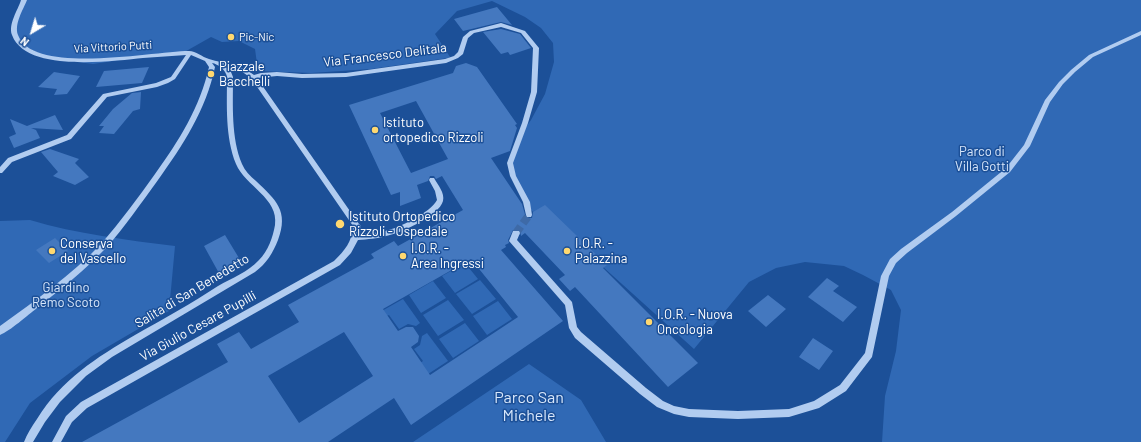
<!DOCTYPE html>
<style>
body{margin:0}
#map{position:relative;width:1141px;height:442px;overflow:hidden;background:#1c5098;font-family:Barlow,sans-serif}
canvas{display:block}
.north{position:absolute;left:12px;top:12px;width:40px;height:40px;-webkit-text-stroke:3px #1c5098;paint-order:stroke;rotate:218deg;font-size:11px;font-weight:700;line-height:16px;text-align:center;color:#fff}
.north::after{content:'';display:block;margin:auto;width:14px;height:18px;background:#fff;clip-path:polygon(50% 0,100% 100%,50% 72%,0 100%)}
</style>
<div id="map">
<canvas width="1141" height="442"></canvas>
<div class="north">N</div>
</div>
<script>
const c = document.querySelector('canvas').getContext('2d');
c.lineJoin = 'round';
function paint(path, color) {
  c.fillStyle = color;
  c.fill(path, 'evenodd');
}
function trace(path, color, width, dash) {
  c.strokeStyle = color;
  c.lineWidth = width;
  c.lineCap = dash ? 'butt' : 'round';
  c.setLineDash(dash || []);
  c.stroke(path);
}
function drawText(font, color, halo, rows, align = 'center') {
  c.font = font + ' Barlow,sans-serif';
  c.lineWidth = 3;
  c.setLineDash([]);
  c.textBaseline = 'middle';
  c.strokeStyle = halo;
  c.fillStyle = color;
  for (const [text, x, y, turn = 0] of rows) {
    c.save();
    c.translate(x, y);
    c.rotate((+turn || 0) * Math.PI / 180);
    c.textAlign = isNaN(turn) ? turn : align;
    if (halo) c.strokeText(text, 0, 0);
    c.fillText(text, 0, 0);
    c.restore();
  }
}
paint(new Path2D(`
 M23 0H1141V442H882L885 396 896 351 901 310 891 290 863 275 844 266 805 262 776 268 749 282 694 349 602 266 572 250 529 208 512 169 515 142 531 120 545 94 554 62 553 43 541 28 525 17 492 1 457 11 435 34 450 57 448 58 371 69 311 73 258 71 255 49 239 41 222 42 211 37 181 54 167 53 93 64 47 58 14 40 15 19Z
 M30 220C77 234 127 240 175 246L169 311 92 356 30 403 5 442H0V221Z
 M465 263 478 279 455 293 442 276Z
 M480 280 496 299 472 314 456 294Z
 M433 281 446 298 421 313 409 295Z
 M403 299 420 323 416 326 408 324 399 329 389 315 384 317 380 312Z
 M448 300 464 320 438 336 423 315Z
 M498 301 512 319 487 335 473 316Z
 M465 323 479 341 453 358 439 339Z
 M427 333 448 361 425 376 417 365 423 361 414 349 420 345 422 336Z
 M529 364 581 400 606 442H413Z`), '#3069b5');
paint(new Path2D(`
 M497 7 512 25 501 22 463 31 454 19Z
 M501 29 520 34 531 48 510 55 508 52 501 54 483 32Z
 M466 63 477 67 517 124 515 125 517 128 510 151 491 158 522 204 526 218H532L533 212 545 205 607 265 603 268 698 363 668 387 575 287 570 291 559 279 565 275 525 233 521 236 520 230H513L508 240 509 243 505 245 506 247 501 250 563 321 411 425 394 398 328 442H82L228 362 217 344 239 332 251 349 299 322 288 305 374 258 371 254 394 241 398 246 463 210 442 176 436 179 434 176H430L428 181 417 185 421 198 400 206V192L391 195 349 105 453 73 456 66ZM416 101 448 159 411 173 380 113ZM471 259 518 317 430 375 411 347 418 342 419 336 413 327H406L398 331 383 309ZM344 332 373 376 299 423 268 376Z
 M149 67 142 83 96 87 104 71Z
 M54 72 60 73 80 76 67 94 54 95 57 89 38 87Z
 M141 92 140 109 133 111 114 134 99 133 104 126H99L113 109 132 93Z
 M55 115 63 130 31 128 36 130 40 138 14 148 9 137 16 134 10 119 27 126Z
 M50 149 79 159 75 163 89 177 75 185 53 176 58 172 41 152Z
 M225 235 242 263 220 275 204 246Z
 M55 238 68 251 49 263 36 250Z
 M827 278 839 286 833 291 857 307 843 322 808 297Z
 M768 295 786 309 766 327 748 311Z
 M813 338 833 351 819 370 799 357Z`), '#4478bf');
trace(new Path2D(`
 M516 233 529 215`), '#3e6aa7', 8, [8, 4]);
paint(new Path2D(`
 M21 0H27C23 10 14 24 18 35 33 76 154 51 189 51 196 51 202 57 209 59 225 64 240 64 254 75L261 73 277 72 302 74 346 73 445 59 454 56 458 52 463 37 470 31 501 23 525 31 539 48 537 92 528 123 513 163 516 176 530 202 532 215 531 217H527L526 215 523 202 510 176 507 163 522 123 531 92 533 48 521 33 501 27 474 33 468 38 463 54 458 58 446 63 346 77 302 78 277 76 257 78 359 224 361 226 360 234C368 233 377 233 385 231 399 228 430 213 437 200L435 191 429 180 430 178H434C438 185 445 193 443 201 439 216 401 233 386 236 377 239 368 239 358 240L351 253 340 265 87 408 72 422 61 442H52L66 416 81 402 334 261C345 250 352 242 353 226L251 78 241 71 225 66 231 72 233 77C233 105 231 138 242 164 245 171 250 176 256 181 276 200 289 211 278 240 273 253 266 264 255 272L112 357 86 376 60 402 45 422 33 442H24C27 434 32 426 37 419 62 379 96 358 135 335 163 319 191 304 218 286 232 278 248 272 259 260 268 251 273 237 275 225 279 198 245 186 236 164 225 137 227 105 227 77 226 70 218 64 212 63L215 67C206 110 183 145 158 180 141 203 125 227 106 248 85 270 61 289 37 308 28 315 10 331 0 335V326C35 301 71 275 101 244 120 222 138 198 155 174 179 141 200 107 209 67L205 61 191 55 175 79 168 83 157 87 107 97 71 139 12 162 2 173H0V167L8 158 67 135 103 94 156 83 171 77 186 55C172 56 157 57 143 58 112 61 26 73 12 35 8 24 18 10 21 0Z
 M1141 31V35L1093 57 1075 72 1063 84 1050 102 1030 146 1010 172 956 216 907 253 896 263 889 276 872 357 846 391 819 408 789 417 738 419 689 417 674 414 657 407 640 394 575 338 569 328 565 305 509 241 513 231H519L520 233 517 240 572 302 577 327 581 332 646 388 663 401 674 406 689 409 738 411 789 409 814 401 840 385 865 353 881 276 890 259 901 249 952 212 1006 168 1024 145 1045 100 1059 82 1071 70 1089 55Z`), '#b1ccf0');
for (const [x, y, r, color] of [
 [231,37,4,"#ffd870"],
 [211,74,4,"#ffd870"],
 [375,130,4,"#ffd870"],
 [340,224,5,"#ffd870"],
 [52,251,4,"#ffd870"],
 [567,251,4,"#ffd870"],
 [403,256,4,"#ffd870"],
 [649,322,4,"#ffd870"]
]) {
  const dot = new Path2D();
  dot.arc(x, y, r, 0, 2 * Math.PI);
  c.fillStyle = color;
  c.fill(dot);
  trace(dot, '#1c5098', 1.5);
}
drawText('11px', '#fff', '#1c5098', [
 ["Pic-Nic",239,37]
], 'left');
drawText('11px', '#fff', '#1c5098', [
 ["Via Vittorio Putti",113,47,-3]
]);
drawText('13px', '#fff', '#1c5098', [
 ["Via Francesco Delitala",385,55,-7],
 ["Salita di San Benedetto",192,291,-31],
 ["Via Giulio Cesare Pupilli",198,326,-29]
]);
drawText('13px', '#fff', '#1c5098', [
 ["Piazzale",219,67],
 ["Bacchelli",219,82],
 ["Istituto",383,123],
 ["ortopedico Rizzoli",383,138],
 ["Istituto Ortopedico",349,217],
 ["Rizzoli - Ospedale",349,232],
 ["Conserva",60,244],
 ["del Vascello",60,259],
 ["I.O.R. -",575,244],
 ["Palazzina",575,259],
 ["I.O.R. -",411,249],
 ["Area Ingressi",411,264],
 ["I.O.R. - Nuova",657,315],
 ["Oncologia",657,330]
], 'left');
drawText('13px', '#d8e7fb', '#1c5098', [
 ["Parco di",982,152],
 ["Villa Gotti",982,167],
 ["Giardino",66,288],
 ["Remo Scoto",66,303]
]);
drawText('16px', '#d8e7fb', '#1c5098', [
 ["Parco San",529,398],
 ["Michele",529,416]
]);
</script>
